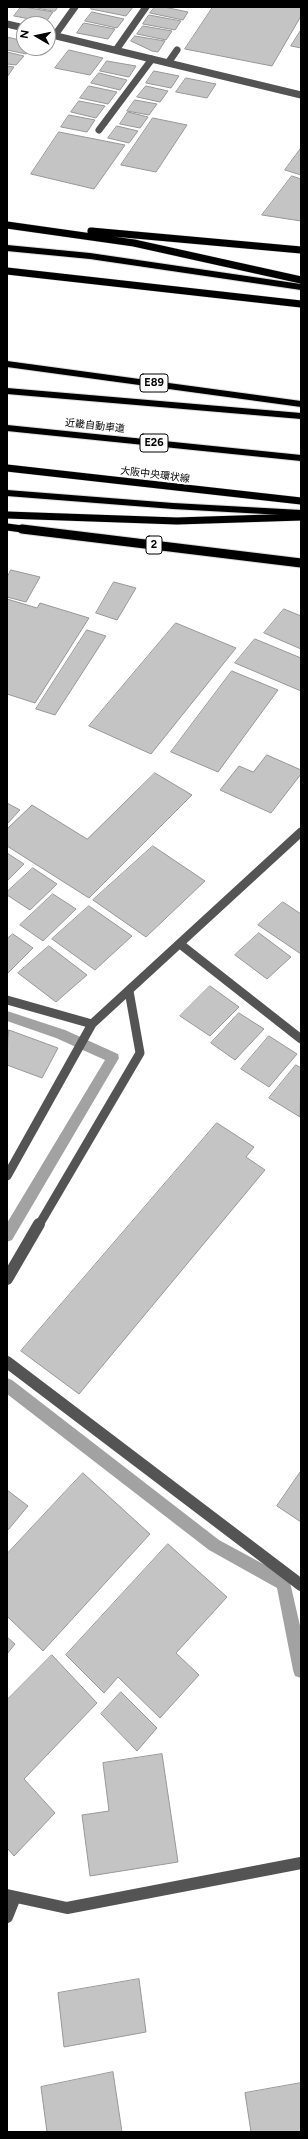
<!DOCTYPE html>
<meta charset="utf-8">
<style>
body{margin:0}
#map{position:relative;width:308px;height:2139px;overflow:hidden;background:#fff;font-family:Figtree,sans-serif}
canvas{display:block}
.frame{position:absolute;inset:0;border:8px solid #000;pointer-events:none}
.north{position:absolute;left:16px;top:16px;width:40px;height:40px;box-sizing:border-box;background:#fff;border:1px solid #999;border-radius:50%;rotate:279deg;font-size:11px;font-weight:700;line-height:16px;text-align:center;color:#000}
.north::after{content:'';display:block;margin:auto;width:14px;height:18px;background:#000;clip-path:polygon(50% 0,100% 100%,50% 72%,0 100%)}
</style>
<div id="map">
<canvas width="308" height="2139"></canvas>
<div class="frame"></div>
<div class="north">N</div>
</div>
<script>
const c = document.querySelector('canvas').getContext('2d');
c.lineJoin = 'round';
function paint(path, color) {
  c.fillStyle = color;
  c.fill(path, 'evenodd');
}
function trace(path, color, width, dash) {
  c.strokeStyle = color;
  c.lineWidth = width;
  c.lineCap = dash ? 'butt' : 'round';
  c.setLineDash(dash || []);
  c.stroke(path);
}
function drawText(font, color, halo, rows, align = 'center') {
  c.font = font + ' Figtree,"Noto Sans JP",sans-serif';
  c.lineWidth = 4;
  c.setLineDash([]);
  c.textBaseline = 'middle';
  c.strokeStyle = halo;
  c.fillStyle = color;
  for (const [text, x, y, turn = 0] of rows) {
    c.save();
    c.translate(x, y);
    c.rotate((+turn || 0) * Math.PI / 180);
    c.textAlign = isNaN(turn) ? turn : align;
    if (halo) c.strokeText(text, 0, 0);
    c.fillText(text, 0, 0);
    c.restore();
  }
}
paint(new Path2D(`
 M7 1011 65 1030 118 1054 119 1058 12 1240 7 1242V1223L105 1060 56 1038 7 1021Z
 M7 1378 12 1380 219 1540 289 1578 301 1630V1678L295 1676 293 1670 277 1588 209 1550 7 1394Z`), '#a2a2a2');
const building = new Path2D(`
 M21 7H24L53 12 46 22 14 16Z
 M32 7H58L55 11Z
 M92 7H133L126 16 91 9Z
 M155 7H164L188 12 183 20 150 13Z
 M213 7H301V16L272 66 185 49Z
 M92 12 124 19 117 28 85 21Z
 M149 15 181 21 175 30 143 24Z
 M84 23 115 29 108 39 77 33Z
 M143 26 172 31 166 40 137 34Z
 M301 30V48L291 46Z
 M135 36 165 41 158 52 152 51 131 41Z
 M7 37 24 41V48H31L26 54 7 50Z
 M69 50 103 58 90 75 55 68Z
 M7 52 24 56 16 65 7 64Z
 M107 61 136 66 129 77 100 71Z
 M7 66 14 67 7 77Z
 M154 71 179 76 171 88 146 83Z
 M99 73 127 80 120 90 91 83Z
 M186 78 216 84 207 98 176 92Z
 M89 86 117 92 108 104 80 98Z
 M146 86 168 91 160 102 137 97Z
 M135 100 157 104 149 115 127 111Z
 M79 101 105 106 96 118 71 112Z
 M128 112 148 117 140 128 120 124Z
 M69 115 95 120 87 132 61 127Z
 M153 118 187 125 156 172 121 165Z
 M117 126 138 131 129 143 108 138Z
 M59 132 125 145 94 189 31 174Z
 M301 148V175L285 170Z
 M292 176 301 179V221L262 215Z
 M11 570 40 577 26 602 7 597V578Z
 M114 582 136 588 117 620 96 613Z
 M7 599 37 608 40 603 89 618 35 703 7 694Z
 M284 609 301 616V649L264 633Z
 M176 623 236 648 151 754 89 726Z
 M87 630 106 636 55 715 36 709Z
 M255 639 301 658V691L235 663Z
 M232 671 278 690 218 772 171 752Z
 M267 755 301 770V774L271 813 220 790 239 766 253 772Z
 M155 773 192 795 89 898 7 846V829L32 805 87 839Z
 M7 803 20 810 7 824Z
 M153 846 205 881 146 937 93 900Z
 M7 853 24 864 7 881Z
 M33 868 57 884 30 910 7 895V892Z
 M53 894 76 909 43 941 20 925Z
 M283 902 301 914V954L258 925Z
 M89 906 132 936 95 970 52 939Z
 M259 933 291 957 267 979 235 955Z
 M13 934 33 948 7 974V939Z
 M49 946 87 975 56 1002 18 973Z
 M210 986 239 1007 210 1036 180 1016Z
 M239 1013 264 1029 235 1060 211 1043Z
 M9 1030 58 1048 42 1078 7 1065Z
 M269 1036 297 1054 269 1087 241 1069Z
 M296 1065 301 1068 300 1117 269 1098Z
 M217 1123 254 1147 246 1157 265 1170 79 1394 21 1351Z
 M301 1471V1522L277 1506Z
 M83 1473 150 1534 43 1651 7 1616V1554Z
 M7 1490 28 1506 8 1530 7 1529Z
 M168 1544 227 1597 176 1653 199 1675 160 1718 118 1677 104 1693 66 1655Z
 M7 1637 15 1644 7 1654Z
 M52 1655 97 1703 24 1779 55 1813 14 1856 7 1848V1700Z
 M121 1692 157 1728 137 1751 101 1714Z
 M162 1754 178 1862 90 1876 82 1815 109 1811 103 1763Z
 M139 1979 146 2032 64 2047 58 1993Z
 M113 2072 122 2132H47L41 2087Z
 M301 2083V2132H251L245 2093Z`);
paint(building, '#c4c4c4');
trace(building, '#989898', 1);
const majorFar1 = new Path2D(`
 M7 225 134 243 301 280
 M91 231 301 250
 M7 271 301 304
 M7 468 301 501
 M7 515 177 521 301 517
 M7 527 30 530`);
const major = new Path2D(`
 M22 529 301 563`);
const highway = new Path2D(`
 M7 245 90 253 301 284V290L90 259 7 251Z
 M7 361 301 401V407L7 367Z
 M7 388 301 413V419L7 394Z
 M7 425 301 455V461L7 431Z
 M7 490 173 503 301 510V516L173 509 7 496Z`);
trace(majorFar1, '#dbdbdb', 8);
trace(major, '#dbdbdb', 11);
trace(highway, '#dbdbdb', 2);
trace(new Path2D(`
 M7 24 24 28
 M48 34 301 95
 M55 35 75 7
 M116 50 146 7
 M168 63 177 50
 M99 130 152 59`), '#545454', 7);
trace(new Path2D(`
 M180 944 301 1039
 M7 1000 92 1024
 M7 1176 92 1024 301 832
 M39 1225 140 1053 129 991`), '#545454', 9);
trace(new Path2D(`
 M7 1279 39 1224
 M7 1362 301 1585
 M7 1895 67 1908 301 1863
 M7 1917 15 1897`), '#545454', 12);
trace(majorFar1, '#000', 7);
trace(major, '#000', 9);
paint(highway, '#000');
drawText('10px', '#000', '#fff', [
 ["近畿自動車道",95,426,6],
 ["大阪中央環状線",155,475,7]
]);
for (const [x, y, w] of [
 [154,383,28],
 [154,443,28],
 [154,545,16]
]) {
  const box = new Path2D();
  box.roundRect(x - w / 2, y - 9, w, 18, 3);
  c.fillStyle = '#fff';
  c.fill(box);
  trace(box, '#000', 1);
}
drawText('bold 11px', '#000', null, [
 ["E89",154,383],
 ["E26",154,443],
 ["2",154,545]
]);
</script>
